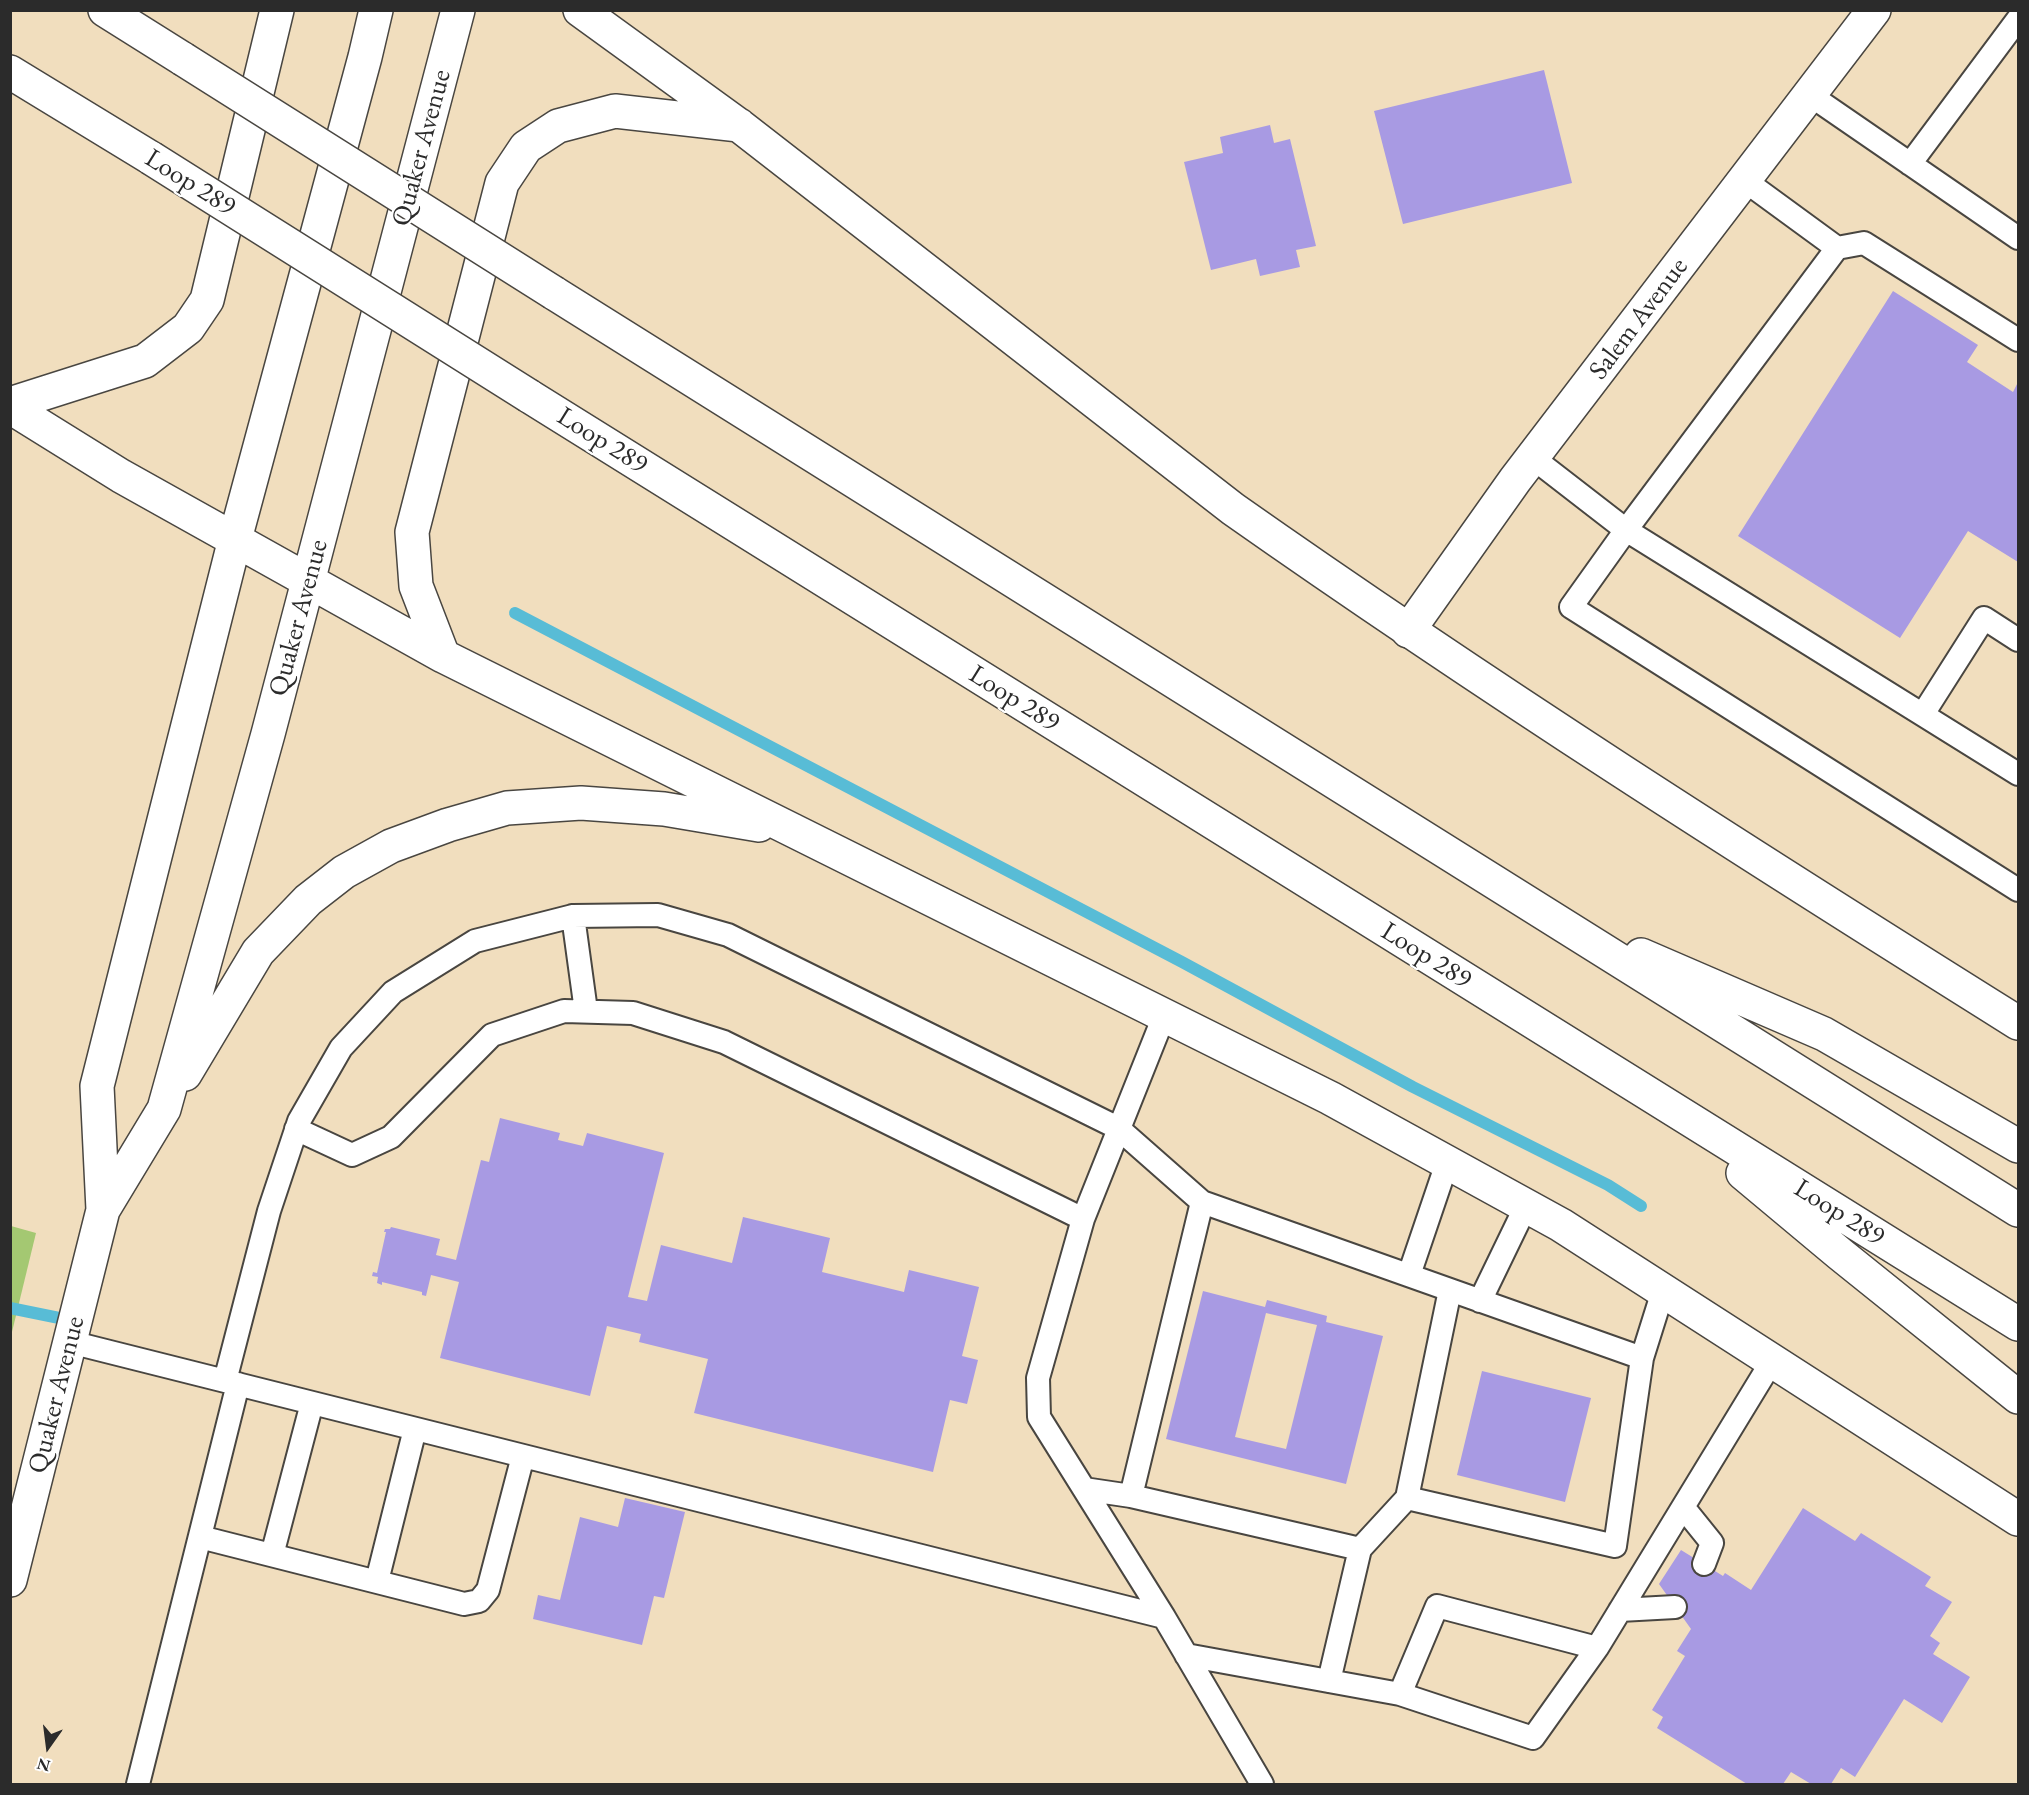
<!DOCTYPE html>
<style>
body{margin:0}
#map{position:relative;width:2029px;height:1795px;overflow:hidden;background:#f1debe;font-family:"EB Garamond",serif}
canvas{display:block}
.frame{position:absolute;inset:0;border:12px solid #2b2b2b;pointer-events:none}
.north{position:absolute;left:18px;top:1717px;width:60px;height:60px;-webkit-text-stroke:4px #fff;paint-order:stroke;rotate:194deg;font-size:16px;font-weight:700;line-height:24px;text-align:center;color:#2b2b2b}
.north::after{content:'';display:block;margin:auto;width:21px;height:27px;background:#2b2b2b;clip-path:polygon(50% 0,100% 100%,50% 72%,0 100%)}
</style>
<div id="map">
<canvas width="2029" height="1795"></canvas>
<div class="frame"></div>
<div class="north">N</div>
</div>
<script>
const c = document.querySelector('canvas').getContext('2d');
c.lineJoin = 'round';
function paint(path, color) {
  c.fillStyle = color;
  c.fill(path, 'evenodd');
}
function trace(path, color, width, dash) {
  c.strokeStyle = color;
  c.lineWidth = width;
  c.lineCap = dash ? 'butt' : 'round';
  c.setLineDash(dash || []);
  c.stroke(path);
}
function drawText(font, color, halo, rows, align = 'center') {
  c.font = font + ' "EB Garamond",serif';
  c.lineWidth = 4.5;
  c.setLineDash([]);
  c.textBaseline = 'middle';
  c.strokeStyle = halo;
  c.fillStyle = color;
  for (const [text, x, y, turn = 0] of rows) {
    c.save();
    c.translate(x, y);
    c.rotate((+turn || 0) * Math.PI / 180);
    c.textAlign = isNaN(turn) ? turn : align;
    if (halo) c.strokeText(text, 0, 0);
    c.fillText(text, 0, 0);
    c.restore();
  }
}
paint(new Path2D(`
 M11 1226 36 1233 11 1336 10 1226Z`), '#a4c872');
trace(new Path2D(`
 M515 613 1182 962 1413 1087 1608 1185 1641 1206
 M10 1308 74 1321`), '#58bcd6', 12);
paint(new Path2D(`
 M1544 70 1572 183 1403 224 1374 111Z
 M1270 125 1274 143 1290 139 1316 246 1296 250 1300 267 1260 276 1256 259 1211 270 1184 162 1223 153 1220 137Z
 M1893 291 1978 345 1967 362 2013 392 2018 382V562L1968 531 1900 638 1738 536Z
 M500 1118 560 1133 558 1140 583 1146 587 1133 664 1153 628 1297 647 1301 661 1245 732 1263 743 1217 830 1238 822 1272 904 1292 909 1270 979 1287 962 1356 978 1360 967 1404 950 1400 933 1472 694 1413 708 1359 639 1342 641 1334 607 1326 590 1396 440 1358 459 1282 431 1275 426 1296 422 1295V1292L382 1282V1285L377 1283 378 1277 372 1276 373 1272 377 1273 386 1232H384L385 1229H390L391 1227 440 1239 436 1255 456 1260 481 1160 489 1162Z
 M1203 1291 1265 1307 1267 1300 1327 1316 1326 1322 1383 1336 1346 1484 1166 1439ZM1266 1313 1317 1325 1286 1449 1235 1437Z
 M1482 1371 1591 1398 1565 1502 1457 1475Z
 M625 1498 685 1512 664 1598 654 1596 642 1645 533 1619 538 1595 560 1600 580 1517 618 1527Z
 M1803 1508 1855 1541 1861 1533 1931 1577 1925 1586 1952 1602 1930 1636 1940 1643 1933 1654 1970 1677 1942 1723 1904 1699 1855 1777 1841 1768 1831 1784H1811L1791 1772 1783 1784H1747L1657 1728 1663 1717 1652 1710 1685 1656 1677 1651 1691 1629 1659 1584 1681 1550 1723 1576 1725 1573 1751 1590Z`), '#a89ae3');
const lane = new Path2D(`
 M1810 95 2018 238
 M1910 164 2018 19
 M1744 180 1837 248
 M2018 340 1864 243 1837 248 1626 530 1571 607 2018 890
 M1533 458 1626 530 2018 774
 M1923 714 1984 618 2018 640
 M573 916 586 1011
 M296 1129 352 1155 391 1137 492 1035 564 1011 633 1013 724 1042 1083 1219
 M1409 1275 1447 1163
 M1480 1301 1526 1206
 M70 1342 1164 1617 1262 1784
 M225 1381 269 1211 299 1121 341 1048 393 992 475 941 573 916 658 915 728 935 1118 1128 1202 1202 1642 1358
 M1084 1489 1131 1496 1360 1549 1407 1498 1615 1546 1642 1358 1663 1291
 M1131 1496 1202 1202
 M1407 1498 1450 1290
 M1683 1507 1712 1543 1704 1564
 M200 1537 464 1604 479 1601 488 1590 523 1456
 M272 1555 312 1403
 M377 1581 415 1429
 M1620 1610 1675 1607
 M1164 1617 1039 1417 1038 1378 1083 1219 1164 1016
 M1186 1655 1400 1694 1437 1606 1597 1648 1772 1361
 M1329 1681 1360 1549
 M1400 1694 1533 1738 1597 1648
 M138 1784 238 1384`);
const street = new Path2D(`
 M1408 631 1515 480 1874 10`);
const secondary = new Path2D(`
 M580 10 740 126 1233 509C1489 689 1753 857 2018 1023
 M10 404 145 361 188 328 207 300 277 10
 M10 407 121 476 443 656 1330 1098 1561 1225 2018 1519
 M443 656 416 586 412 532 502 183 526 147 558 126 615 111 739 125
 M185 1074 258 952 308 900 344 872 391 846 448 825 507 808 581 803 664 809 759 825
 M103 1210 97 1086 235 539 365 57 376 10
 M10 1580 103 1210 164 1109 268 734 458 10`);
const highway = new Path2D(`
 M105 10 183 59
 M10 72 151 158
 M554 293 2018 1210
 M529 396 2018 1324
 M1641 955 1824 1034 2018 1146
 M1743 1173 1840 1254 2018 1397`);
trace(lane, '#494641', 26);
trace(street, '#494641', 36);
trace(secondary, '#494641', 36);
trace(highway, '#494641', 36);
trace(lane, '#fff', 22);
trace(street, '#fff', 33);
trace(secondary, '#fff', 33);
trace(highway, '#fff', 33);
const highwayBridge = new Path2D(`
 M183 59 554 293
 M151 158 529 396`);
trace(highwayBridge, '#494641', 36, []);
trace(highwayBridge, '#fff', 33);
drawText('27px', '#2b2b2b', '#fff', [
 ["Quaker Avenue",422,148,-75],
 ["Loop 289",190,183,32],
 ["Salem Avenue",1639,319,-53],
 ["Loop 289",602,441,32],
 ["Quaker Avenue",299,618,-75],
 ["Loop 289",1014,699,32],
 ["Loop 289",1426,956,32],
 ["Loop 289",1839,1213,32],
 ["Quaker Avenue",57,1395,-76]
]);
</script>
